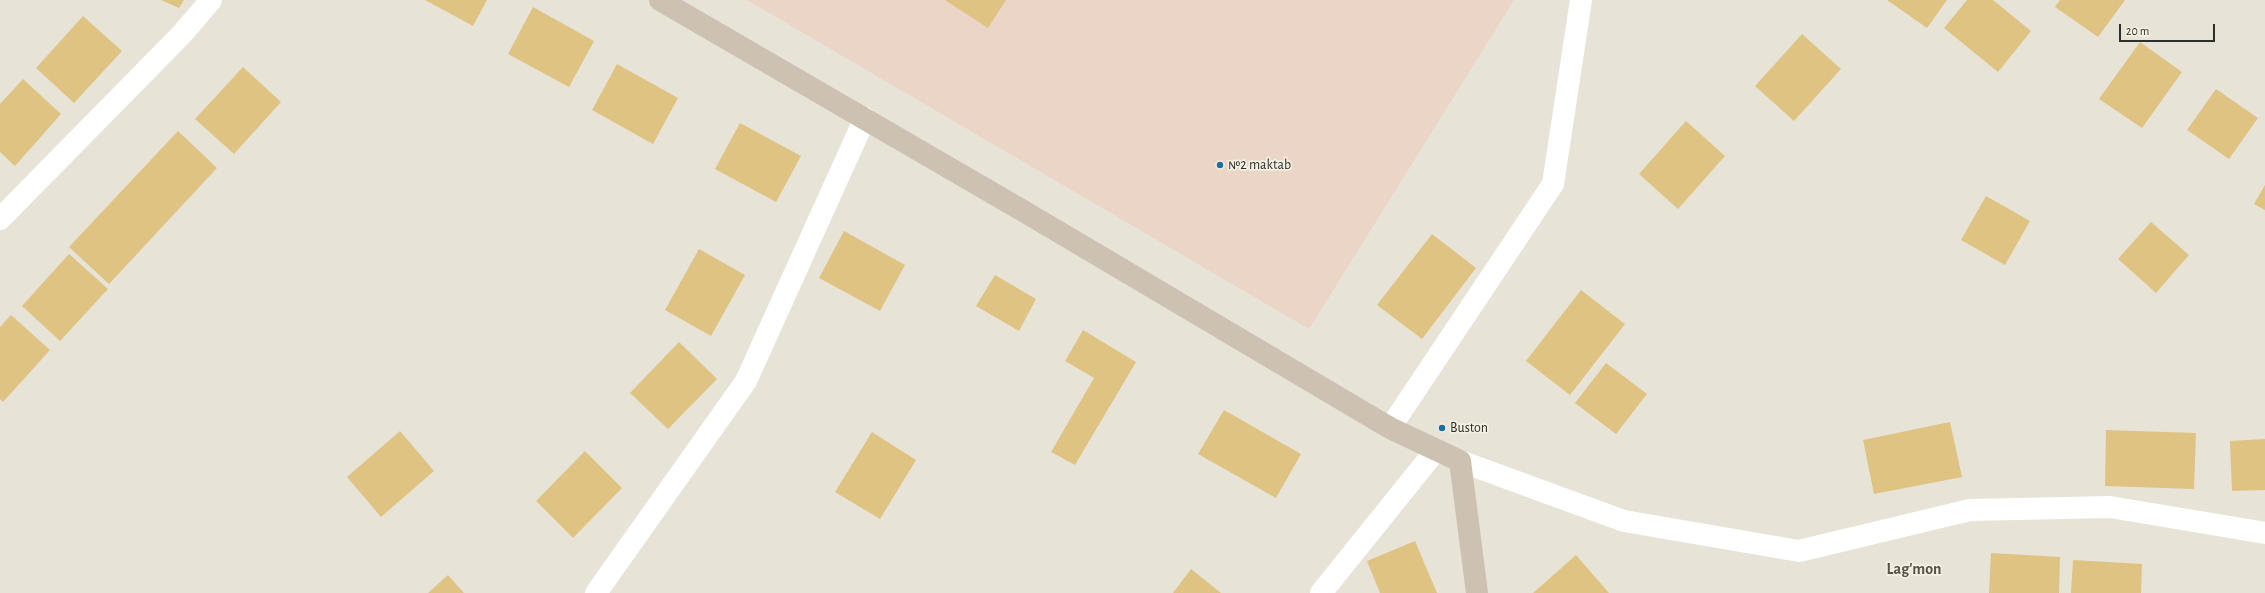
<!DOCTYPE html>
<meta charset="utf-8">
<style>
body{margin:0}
#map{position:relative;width:2265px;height:593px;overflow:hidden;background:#e8e3d7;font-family:"Alegreya Sans",sans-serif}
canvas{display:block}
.scale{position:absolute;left:2119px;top:24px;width:96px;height:18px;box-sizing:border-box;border:2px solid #302e29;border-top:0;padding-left:5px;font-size:12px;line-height:14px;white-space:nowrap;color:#302e29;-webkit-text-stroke:3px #f5f0e4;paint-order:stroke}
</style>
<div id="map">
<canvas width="2265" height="593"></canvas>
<div class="scale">20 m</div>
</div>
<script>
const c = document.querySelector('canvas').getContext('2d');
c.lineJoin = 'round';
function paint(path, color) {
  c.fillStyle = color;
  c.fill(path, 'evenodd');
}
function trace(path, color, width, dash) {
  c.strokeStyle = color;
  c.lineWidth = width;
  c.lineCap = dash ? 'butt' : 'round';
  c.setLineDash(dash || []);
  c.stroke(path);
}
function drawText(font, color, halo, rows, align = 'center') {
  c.font = font + ' "Alegreya Sans",sans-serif';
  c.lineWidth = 3.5;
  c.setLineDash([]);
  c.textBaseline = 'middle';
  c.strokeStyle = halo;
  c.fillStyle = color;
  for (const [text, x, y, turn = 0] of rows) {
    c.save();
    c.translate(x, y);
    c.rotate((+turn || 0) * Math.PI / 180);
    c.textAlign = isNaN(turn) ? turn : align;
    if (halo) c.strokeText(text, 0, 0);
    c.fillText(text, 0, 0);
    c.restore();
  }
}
paint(new Path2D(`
 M747 0H1514L1309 329Z`), '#ead5c7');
paint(new Path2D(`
 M161 0H184L179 8Z
 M425 0H487L473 26Z
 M945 0H1006L988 28Z
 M1887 0H1947L1927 28Z
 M1967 0H1993L2031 31 1998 72 1944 28Z
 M2060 0H2125L2098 37 2055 7Z
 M533 7 594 41 569 87 508 54Z
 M83 16 122 51 74 103 36 68Z
 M1802 34 1841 69 1794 121 1755 86Z
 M2140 42 2182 72 2142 128 2099 99Z
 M617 64 678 98 653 144 592 110Z
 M243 67 281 102 234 154 195 119Z
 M23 79 61 114 15 166 0 152V104Z
 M2216 89 2258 118 2229 159 2187 130Z
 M1686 121 1725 156 1678 209 1639 174Z
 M740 123 801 156 776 202 715 169Z
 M178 131 217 168 109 284 69 247Z
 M2265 185V210L2254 204Z
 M1986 196 2030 221 2005 265 1961 240Z
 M2151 222 2189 255 2156 293 2118 259Z
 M844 231 905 265 880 311 819 278Z
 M1432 234 1476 268 1422 339 1377 305Z
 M699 249 745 275 711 336 665 310Z
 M69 254 108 289 60 341 22 306Z
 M995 275 1036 299 1019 331 976 306Z
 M1581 290 1625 324 1570 395 1526 361Z
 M11 315 50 350 3 402 0 399V327Z
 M1083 330 1136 362 1075 465 1051 452 1094 378 1065 361Z
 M679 342 717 379 668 429 630 393Z
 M1606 363 1647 394 1616 434 1575 403Z
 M1224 410 1301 454 1276 498 1198 454Z
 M1950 422 1962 477 1874 494 1863 440Z
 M2106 430 2196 433 2194 489 2105 486Z
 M400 431 434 471 381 517 347 477Z
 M872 432 916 460 880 519 835 492Z
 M2265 439V490L2232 491 2230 441Z
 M585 451 622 488 573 538 536 501Z
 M1415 541 1437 593H1380L1367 561Z
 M1991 553 2060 557 2059 593H1989Z
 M1576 555 1609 593H1533Z
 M2073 560 2142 564 2141 593H2071Z
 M1191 569 1221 593H1173Z
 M448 575 464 593H428Z`), '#dfc382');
trace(new Path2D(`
 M0 219 182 34 211 0
 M1390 428 1553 184 1581 0
 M1460 461 1624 521 1799 551 1970 510 2110 507 2265 533
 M596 593 746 381 865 118
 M1321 593 1436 450`), '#fff', 22);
trace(new Path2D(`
 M660 0 1025 212 1390 428 1460 461 1477 593`), '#cdc2b2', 22);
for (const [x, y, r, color] of [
 [1220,165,4,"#1b70a0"],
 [1442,428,4,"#1b70a0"]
]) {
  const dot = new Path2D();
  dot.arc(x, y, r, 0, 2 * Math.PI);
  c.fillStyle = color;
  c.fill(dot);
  trace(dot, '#f5f0e4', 1.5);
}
drawText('14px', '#302e29', '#f5f0e4', [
 ["№2 maktab",1228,165],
 ["Buston",1450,428]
], 'left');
drawText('bold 16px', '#575349', '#f5f0e4', [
 ["Lag'mon",1914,569]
]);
</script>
